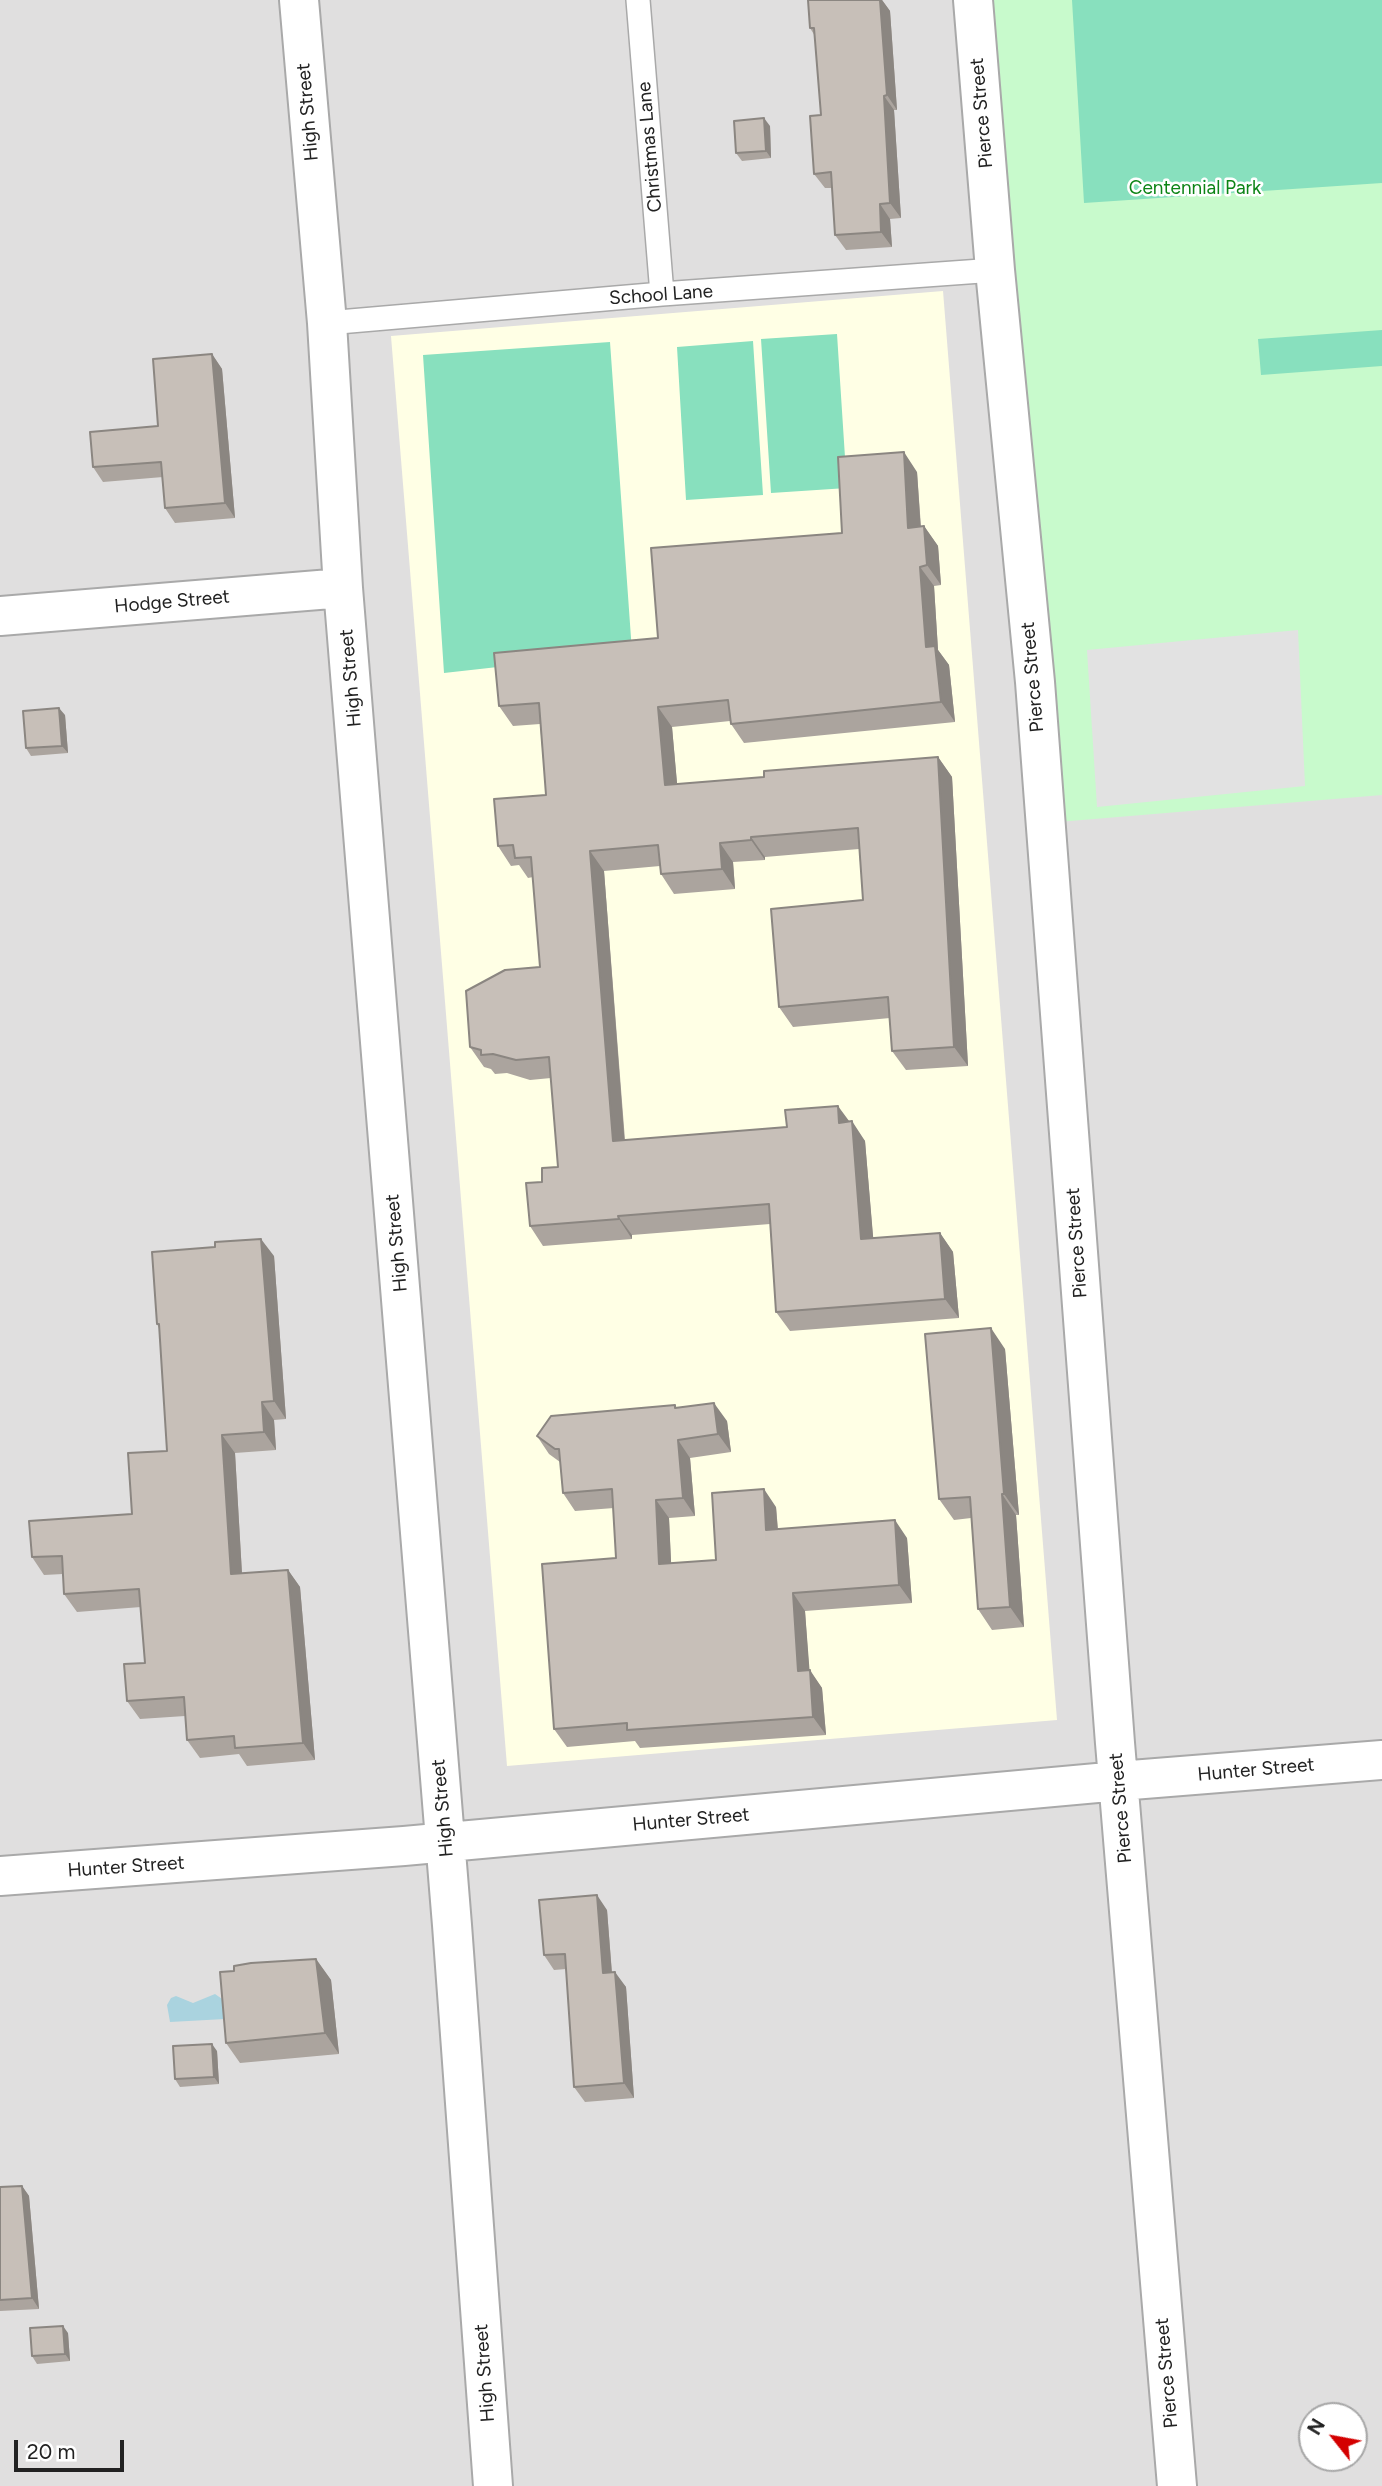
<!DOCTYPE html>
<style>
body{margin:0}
#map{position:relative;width:1382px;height:2486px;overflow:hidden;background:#f2efe9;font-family:Figtree,sans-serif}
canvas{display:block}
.north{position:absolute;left:1298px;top:2402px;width:70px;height:70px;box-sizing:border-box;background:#fff;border:2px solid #a7a7a7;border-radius:50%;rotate:301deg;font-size:19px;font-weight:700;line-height:28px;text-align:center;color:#222}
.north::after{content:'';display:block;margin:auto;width:24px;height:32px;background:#d40000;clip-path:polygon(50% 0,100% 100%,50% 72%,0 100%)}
.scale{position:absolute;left:14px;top:2440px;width:110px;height:32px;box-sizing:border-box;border:4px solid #222;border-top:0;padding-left:9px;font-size:21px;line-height:24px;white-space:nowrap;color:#222;-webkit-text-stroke:5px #fff;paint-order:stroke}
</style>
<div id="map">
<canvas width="1382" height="2486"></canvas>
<div class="north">N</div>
<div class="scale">20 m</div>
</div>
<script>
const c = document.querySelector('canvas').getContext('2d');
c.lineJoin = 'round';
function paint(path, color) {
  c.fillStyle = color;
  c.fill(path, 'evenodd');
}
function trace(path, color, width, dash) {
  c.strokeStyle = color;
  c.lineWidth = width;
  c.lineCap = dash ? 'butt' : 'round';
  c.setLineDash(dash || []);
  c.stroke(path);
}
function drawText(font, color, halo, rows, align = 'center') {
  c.font = font + ' Figtree,sans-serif';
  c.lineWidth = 5;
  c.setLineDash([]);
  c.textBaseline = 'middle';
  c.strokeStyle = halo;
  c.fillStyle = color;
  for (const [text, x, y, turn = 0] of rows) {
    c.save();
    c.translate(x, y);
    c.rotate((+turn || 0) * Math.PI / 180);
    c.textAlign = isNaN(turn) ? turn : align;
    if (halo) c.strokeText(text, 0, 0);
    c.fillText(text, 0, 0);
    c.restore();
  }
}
paint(new Path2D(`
 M0 0H1382V2486H0ZM1312 2416H1354V2458H1312Z`), '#e0dfdf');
paint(new Path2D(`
 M943 291 1057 1720 507 1766 391 336Z`), '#ffffe5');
paint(new Path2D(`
 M991 0H1382V795L1058 822Z`), '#c8facc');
paint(new Path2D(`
 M1072 0H1382V183L1084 203Z
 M1382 330V366L1261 375 1258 339Z
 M837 334 847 488 771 493 761 339Z
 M753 341 763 495 686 500 677 347Z
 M610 342 632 652 444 673 423 355Z`), '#88e0be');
paint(new Path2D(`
 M1298 630 1305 786 1097 807 1087 650Z`), '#e2e2e2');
paint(new Path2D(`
 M215 1994 225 2001V2019L170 2022 167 2005 171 1998 176 1996 193 2003Z`), '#aad3df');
const service = new Path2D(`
 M638 0 662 294
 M327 323 662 294 995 270`);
const minor = new Path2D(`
 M299 0 327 323 343 588 452 1925 493 2486
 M973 0 995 270 1035 682 1115 1743 1177 2486
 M0 616 343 588
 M0 1876 404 1846 1119 1781 1382 1760`);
trace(service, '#a9a9a9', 26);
trace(minor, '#a9a9a9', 42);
trace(service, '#fff', 23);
trace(minor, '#fff', 38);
paint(new Path2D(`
 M808 0H882L890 11 897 110H894L901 218 890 219 892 247 846 250 835 235 832 188H825L814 174 821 115 815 36 810 28Z
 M770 126 771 158 742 161 736 153Z
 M212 354 222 369 235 518 175 523 165 508 163 477 103 482 93 467 158 426Z
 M917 472 921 527 924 526 938 546 941 585 934 586 938 650 949 665 955 722 744 743 731 724 730 721 672 727 677 784 764 777 938 757 952 777 968 1066 906 1070 892 1051 890 1018 793 1027 779 1007 863 900 859 849 765 857V860L733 862 735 889 674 894 661 874 660 866 604 871 625 1140 849 1122 865 1141 873 1238 940 1233 953 1252 959 1318 790 1331 776 1312 770 1224 632 1235V1239L543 1246 530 1226 542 1182 558 1167 551 1078 530 1080 507 1073 495 1074 491 1069 484 1067 470 1047 540 967 533 877 528 878 519 865 511 866 498 846 546 795 540 724 513 726 499 706 658 638 842 533Z
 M65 715 68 753 31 756 26 748Z
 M274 1256 286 1419 274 1420 276 1450 235 1453 242 1573 288 1570 300 1587 315 1760 247 1766 239 1754 200 1758 187 1740 185 1716 140 1719 127 1701 145 1663 141 1607 77 1612 64 1594 63 1574 44 1575 32 1557 132 1514 167 1451 159 1328 157 1324Z
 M1005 1349 1019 1515H1016L1024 1627 992 1630 978 1609 971 1518 954 1520 939 1499Z
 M675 1405 677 1408 727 1421 731 1452 690 1458 695 1516 669 1518 671 1564 716 1560 776 1507 778 1529 907 1538 912 1603 805 1611 809 1670 822 1688 826 1735 640 1748 635 1741 567 1747 554 1729 616 1558 614 1508 575 1511 563 1493 560 1462 549 1454 537 1436Z
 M607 1910 612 1973 626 1987 634 2098 585 2102 574 2087 566 1969 554 1970 544 1955Z
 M316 1959 331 1980 339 2054 240 2063 226 2043 234 1971Z
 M217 2051 219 2084 180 2087 175 2079Z
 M22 2186 29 2196 39 2309 0 2311V2187Z
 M68 2333 70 2361 37 2364 32 2356Z`), '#aba49e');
paint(new Path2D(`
 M880 0H882L890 11 897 110 887 95Z
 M884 96 894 110 901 218 890 203Z
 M764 118 770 126 771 158 766 151Z
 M880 204 890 219 892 247 881 232Z
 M212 354 222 369 235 518 225 503Z
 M904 452 917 472 922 547 908 528Z
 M924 526 938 546 941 585 927 565Z
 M920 567 934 586 938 650 949 665 955 722 941 702 926 647Z
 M658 707 672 727 679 805 665 785Z
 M59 708 65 715 68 753 62 746Z
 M938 757 952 777 968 1066 954 1047Z
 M751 837 765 857V860L751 840Z
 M720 843 733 862 735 889 722 869Z
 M590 851 604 871 626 1160 613 1141Z
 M838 1106 852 1125V1121L865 1141 875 1259 861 1239 839 1123Z
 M618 1216 632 1235V1239L619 1219Z
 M940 1233 953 1252 959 1318 945 1299Z
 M261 1239 274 1256 286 1419 274 1401Z
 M991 1328 1005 1349 1019 1515 1004 1494Z
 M262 1402 274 1420 276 1450 264 1432Z
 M714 1403 727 1421 731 1452 718 1434Z
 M222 1435 235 1453 243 1592 231 1574Z
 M678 1440 690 1458 695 1516 683 1498Z
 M764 1489 776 1507 779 1548 766 1530Z
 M1002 1494 1016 1515 1024 1627 1010 1607Z
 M656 1500 669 1518 672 1582 659 1564Z
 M895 1520 907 1538 912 1603 899 1585Z
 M288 1570 300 1587 315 1760 303 1743Z
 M793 1593 805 1611 811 1689 798 1671Z
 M810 1670 822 1688 826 1735 813 1717Z
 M597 1895 607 1910 613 1988 603 1973Z
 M316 1959 331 1980 339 2054 325 2033Z
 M615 1972 626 1987 634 2098 624 2083Z
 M212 2044 217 2051 219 2084 214 2077Z
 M22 2186 29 2196 39 2309 32 2298Z
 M63 2326 68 2333 70 2361 65 2354Z`), '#8b8681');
const building = new Path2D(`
 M808 0H880L887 95 884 96 890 203 880 204 881 232 835 235 831 172 814 174 810 116 821 115 814 28H810Z
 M764 118 766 151 736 153 734 121Z
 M212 354 225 503 165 508 161 462 93 467 90 432 158 426 153 359Z
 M904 452 908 528 924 526 927 565 920 567 926 647 935 646 941 702 731 724 728 700 658 707 665 785 764 777V771L938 757 954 1047 892 1051 888 997 779 1007 771 909 863 900 858 828 751 837V840L720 843 722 869 661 874 658 845 590 851 613 1141 787 1127 785 1110 838 1106 839 1123 852 1121 861 1239 940 1233 945 1299 776 1312 769 1204 618 1216 619 1219 530 1226 526 1183 542 1182V1168L558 1167 549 1057 516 1060 493 1054 481 1055V1050L470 1047 466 991 505 970 540 967 531 857 515 858 513 845 498 846 494 799 546 795 539 703 499 706 494 653 658 638 651 548 842 533 838 457Z
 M59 708 62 746 26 748 23 711Z
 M261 1239 274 1401 262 1402 264 1432 222 1435 231 1574 288 1570 303 1743 235 1748 234 1736 187 1740 184 1697 127 1701 124 1664 145 1663 139 1589 64 1594 62 1556 32 1557 29 1521 132 1514 128 1453 167 1451 159 1324H157L152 1252 215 1247V1242Z
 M991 1328 1004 1494H1002L1010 1607 978 1609 970 1497 939 1499 925 1334Z
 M714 1403 718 1434 678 1440 683 1498 656 1500 659 1564 716 1560 712 1493 764 1489 766 1530 895 1520 899 1585 793 1593 798 1671 810 1670 813 1717 627 1730V1723L554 1729 542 1564 616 1558 612 1489 563 1493 559 1449H555L537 1436 551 1416 675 1405V1408Z
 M597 1895 603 1973 615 1972 624 2083 574 2087 565 1954 544 1955 539 1900Z
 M316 1959 325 2033 226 2043 220 1972 234 1971V1966L251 1963Z
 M212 2044 214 2077 175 2079 173 2046Z
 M22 2186 32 2298 0 2300V2187Z
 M63 2326 65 2354 32 2356 30 2328Z`);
paint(building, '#c7bfb8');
trace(building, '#8b8681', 2);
drawText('19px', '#222', '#fff', [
 ["High Street",308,112,-95],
 ["Pierce Street",982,113,-95],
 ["Christmas Lane",650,147,-95],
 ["School Lane",661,295,-4],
 ["Hodge Street",172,602,-5],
 ["Pierce Street",1033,677,-95],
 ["High Street",351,678,-95],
 ["High Street",397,1243,-95],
 ["Pierce Street",1077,1243,-94],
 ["Hunter Street",1256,1770,-5],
 ["High Street",443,1808,-95],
 ["Pierce Street",1121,1808,-95],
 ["Hunter Street",691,1820,-5],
 ["Hunter Street",126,1867,-4],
 ["High Street",485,2373,-94],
 ["Pierce Street",1167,2373,-95]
]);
drawText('19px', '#0c8416', '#fff', [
 ["Centennial Park",1195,188]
]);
</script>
